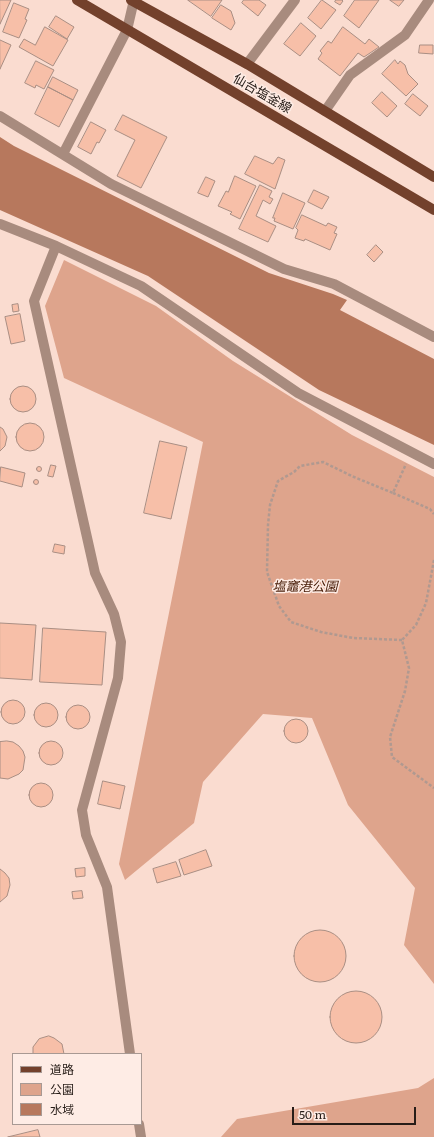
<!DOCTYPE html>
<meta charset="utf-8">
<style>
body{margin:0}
#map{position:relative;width:434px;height:1137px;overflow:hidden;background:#fadcd0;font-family:Literata,"Noto Sans JP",serif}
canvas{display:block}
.legend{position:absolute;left:12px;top:1053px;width:130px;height:72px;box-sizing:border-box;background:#feece5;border:1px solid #a89993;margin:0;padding:5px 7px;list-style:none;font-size:12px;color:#271d18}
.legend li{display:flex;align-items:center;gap:8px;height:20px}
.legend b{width:20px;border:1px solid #a89993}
.scale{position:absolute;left:292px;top:1107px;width:124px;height:18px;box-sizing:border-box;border:2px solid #271d18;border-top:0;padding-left:5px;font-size:12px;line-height:14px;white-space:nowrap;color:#271d18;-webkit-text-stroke:3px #feece5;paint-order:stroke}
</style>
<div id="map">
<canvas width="434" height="1137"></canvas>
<ul class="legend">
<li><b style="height:5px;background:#73412c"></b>道路</li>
<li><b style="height:11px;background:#dea48c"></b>公園</li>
<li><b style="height:11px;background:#b7785d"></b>水域</li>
</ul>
<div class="scale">50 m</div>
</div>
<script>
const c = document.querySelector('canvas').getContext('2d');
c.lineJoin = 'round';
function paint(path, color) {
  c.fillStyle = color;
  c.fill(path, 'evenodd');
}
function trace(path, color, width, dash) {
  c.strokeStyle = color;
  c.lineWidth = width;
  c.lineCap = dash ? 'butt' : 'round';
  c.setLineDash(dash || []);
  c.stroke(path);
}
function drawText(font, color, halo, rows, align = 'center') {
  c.font = font + ' Literata,"Noto Sans JP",serif';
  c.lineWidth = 3;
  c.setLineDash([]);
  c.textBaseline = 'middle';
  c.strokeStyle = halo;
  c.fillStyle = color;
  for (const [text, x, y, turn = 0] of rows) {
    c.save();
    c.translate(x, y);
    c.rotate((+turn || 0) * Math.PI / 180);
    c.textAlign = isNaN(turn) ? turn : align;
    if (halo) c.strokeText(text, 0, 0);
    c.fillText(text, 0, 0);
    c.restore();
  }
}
paint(new Path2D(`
 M64 260 156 306 233 361 352 435 434 477V984L404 945 415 888 348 805 312 718 263 714 203 782 194 823 125 880 119 864 203 442 64 378 45 306Z
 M434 1078V1137H221L237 1119 418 1088Z`), '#dea48c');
paint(new Path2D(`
 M0 137 14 146 269 273 333 294 347 300 340 310 434 359V445L319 390 148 276 0 210Z`), '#b7785d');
const building = new Path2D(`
 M0 0H11L0 24Z
 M188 0H222L211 16Z
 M244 0H259L266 5 258 16 242 3Z
 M322 0 336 10 321 29 308 18Z
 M336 0H342L343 1 340 5 335 2Z
 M355 0H379L359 28 344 16Z
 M390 0H404L399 6Z
 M14 3 29 9 25 19 27 20 19 38 3 32Z
 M221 5 231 11 235 23 231 30 212 18Z
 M56 16 74 27 67 39 49 27Z
 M301 23 316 36 300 56 284 44Z
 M45 27 68 40 53 66 19 47 24 39 35 45Z
 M343 27 365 44 369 39 379 47 364 57 358 53 340 76 318 59 322 53 320 51 328 41 331 43Z
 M0 40 11 45 0 69Z
 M420 45H433V54L419 53Z
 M395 60 398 64 400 61 405 65 408 74 418 84 406 96 382 74Z
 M36 61 54 70 44 89 36 85 35 88 25 83Z
 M53 77 78 90 73 100 48 87Z
 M48 87 73 100 59 127 35 114Z
 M382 92 397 106 387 117 372 103Z
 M413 94 428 106 420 116 405 104Z
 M123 115 167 137 141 188 117 176 135 140 115 130Z
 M91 122 106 130 99 143 97 142 91 154 78 147Z
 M255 156 273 164 278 157 285 160 275 189 245 174Z
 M235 176 256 186 240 219 230 214 232 212 218 206 226 191 228 192Z
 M206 177 215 181 208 197 198 193Z
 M260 185 272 191 269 197 273 199 270 204 263 200 256 216 276 226 268 242 239 229Z
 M314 190 329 197 322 209 308 202Z
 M283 193 305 203 293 229 274 221 275 218H273Z
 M302 215 326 226 328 223 337 227 334 233 337 234 330 250 305 239 304 241 295 238 298 230 296 228Z
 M376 245 383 252 374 262 367 255Z
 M18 304 19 311 13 312 12 305Z
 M20 314 25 341 11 344 5 317Z
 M10 399a13 13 0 1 1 26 0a13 13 0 1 1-26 0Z
 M16 437a14 14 0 1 1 28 0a14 14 0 1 1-28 0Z
 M0 427 3 429 7 437 5 446 0 451Z
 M160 441 187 447 171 519 144 513Z
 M51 465 56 466 53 477 48 476Z
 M36.5 469a2.5 2.5 0 1 1 5 0a2.5 2.5 0 1 1-5 0Z
 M1 467 25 473 22 487 0 481Z
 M33.5 482a2.5 2.5 0 1 1 5 0a2.5 2.5 0 1 1-5 0Z
 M55 544 65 546 64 554 53 552Z
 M0 623 36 625 32 680 0 678Z
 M43 628 106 632 102 685 40 682Z
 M1 712a12 12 0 1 1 24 0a12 12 0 1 1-24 0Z
 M34 715a12 12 0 1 1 24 0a12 12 0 1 1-24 0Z
 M66 717a12 12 0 1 1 24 0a12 12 0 1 1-24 0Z
 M284 731a12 12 0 1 1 24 0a12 12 0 1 1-24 0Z
 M7 741 13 742 19 746 23 751 25 757 23 770 19 774 8 779 0 778V742Z
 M39 753a12 12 0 1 1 24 0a12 12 0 1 1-24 0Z
 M103 781 125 786 120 809 98 804Z
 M29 795a12 12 0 1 1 24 0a12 12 0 1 1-24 0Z
 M206 850 212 866 184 875 179 860Z
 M176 862 181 876 157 883 153 869Z
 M85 868V876L76 877 75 869Z
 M0 869 5 873 9 878 10 885 7 896 0 902Z
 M82 891 83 898 73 899 72 892Z
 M294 956a26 26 0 1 1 52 0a26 26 0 1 1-52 0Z
 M330 1017a26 26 0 1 1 52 0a26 26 0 1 1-52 0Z
 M49 1036 54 1038 62 1044 64 1054H33V1047L39 1039Z
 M38 1130 40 1137H8Z`);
paint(building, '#f7bfa8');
trace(building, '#a98e83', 1);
trace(new Path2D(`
 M393 493 430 509 434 514
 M434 560 426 603 416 625 402 640 409 668 405 691 390 737 392 757 434 788
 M402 640 353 638 321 632 291 622 279 606 267 572 268 525 270 505 278 481 294 472 300 466 323 462 354 477 393 493 406 464`), '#b09990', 2.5, [3, 2]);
trace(new Path2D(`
 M247 64 295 0
 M325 111 350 75 405 35 429 0
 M0 116 111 184 284 269 334 284 434 337
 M63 154 127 30 134 0
 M0 224 56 246 141 286 298 393 434 464
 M56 246 34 301 95 573 114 614 121 642 118 678 82 810 86 835 107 887 130 1054
 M139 1124 141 1137`), '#a88b7e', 10);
trace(new Path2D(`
 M77 0 434 210
 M131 0 247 64 434 177`), '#73412c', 10);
drawText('13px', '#271d18', '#feece5', [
 ["仙台塩釜線",262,94,30]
]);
drawText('italic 13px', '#4b200c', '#feece5', [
 ["塩竈港公園",305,587]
]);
</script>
